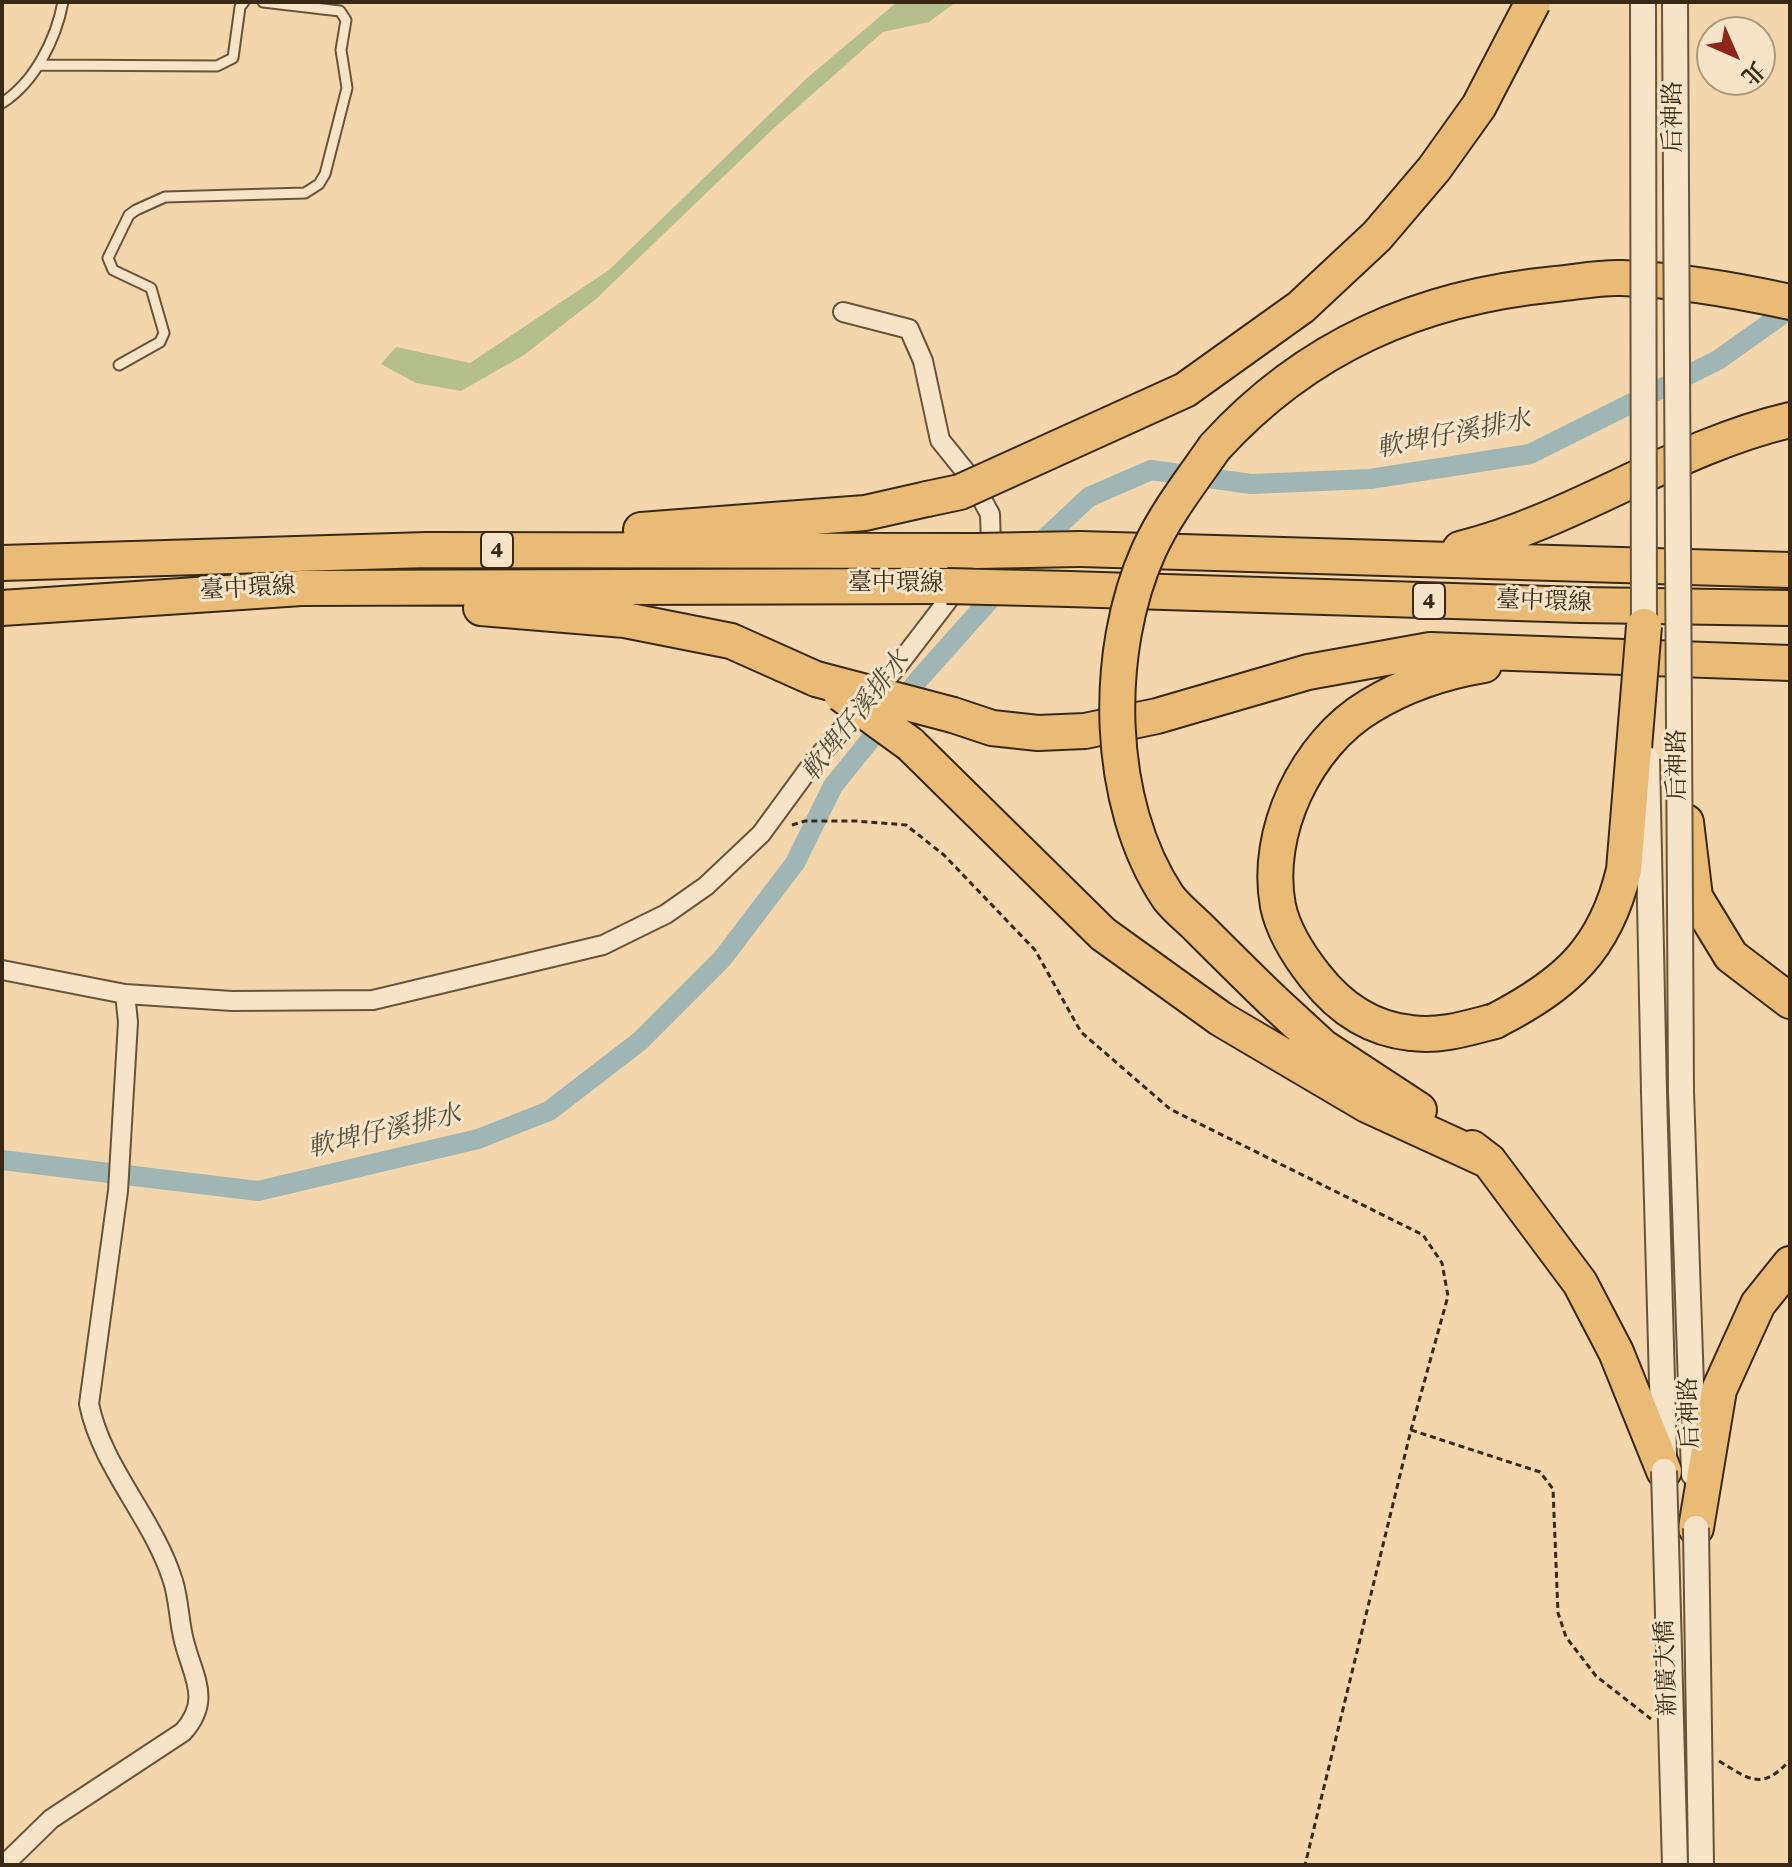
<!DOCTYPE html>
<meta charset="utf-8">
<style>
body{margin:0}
#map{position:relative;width:1792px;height:1867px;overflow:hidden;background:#f3d6ab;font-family:Vollkorn,"Noto Serif TC",serif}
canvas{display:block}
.frame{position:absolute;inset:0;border:4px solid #392813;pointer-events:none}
.north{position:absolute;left:1696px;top:16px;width:80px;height:80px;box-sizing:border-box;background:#f7e4c8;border:2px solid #ab9980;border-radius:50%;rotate:135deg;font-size:22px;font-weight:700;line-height:32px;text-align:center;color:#392813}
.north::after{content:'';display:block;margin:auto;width:28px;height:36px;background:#8f2418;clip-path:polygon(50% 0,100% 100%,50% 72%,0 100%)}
</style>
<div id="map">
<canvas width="1792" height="1867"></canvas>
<div class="frame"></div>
<div class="north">北</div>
</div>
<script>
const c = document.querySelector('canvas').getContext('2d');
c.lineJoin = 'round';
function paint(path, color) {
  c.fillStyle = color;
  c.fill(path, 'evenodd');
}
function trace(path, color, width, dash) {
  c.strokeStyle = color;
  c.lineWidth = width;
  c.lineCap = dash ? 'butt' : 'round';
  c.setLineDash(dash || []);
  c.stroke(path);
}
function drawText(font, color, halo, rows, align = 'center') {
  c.font = font + ' Vollkorn,"Noto Serif TC",serif';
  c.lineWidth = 6;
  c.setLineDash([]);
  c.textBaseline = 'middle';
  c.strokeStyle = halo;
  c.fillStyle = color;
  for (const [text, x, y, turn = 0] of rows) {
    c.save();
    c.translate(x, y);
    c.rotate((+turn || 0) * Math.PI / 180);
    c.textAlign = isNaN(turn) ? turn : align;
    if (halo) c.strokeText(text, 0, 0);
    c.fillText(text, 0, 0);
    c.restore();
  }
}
paint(new Path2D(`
 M897 2H956L929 22 883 32 774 128 596 299 524 355 461 391 416 383 381 364 396 347 470 363 609 270 806 79Z`), '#b5bf8d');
trace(new Path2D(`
 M2 1160 258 1191 478 1139 549 1111 640 1041 722 959 795 863 833 786 920 678 1044 539 1089 497 1151 470 1251 484 1370 479 1530 454 1718 360 1790 309`), '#a0b6b4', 20);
const service = new Path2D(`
 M39 65 217 66 233 58 240 7 244 2
 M2 103C35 82 56 39 63 2
 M119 365 160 342 164 333 151 288 113 270 108 258 129 215 136 210 165 197 305 193 319 184 325 174 347 88 341 50 346 20 340 11 263 2`);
const minor = new Path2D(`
 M2 970 125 994 232 1001 373 1000 603 945 666 914 706 886 761 834 813 763 899 664 991 544 990 514 969 476 940 440 923 361 909 329 843 312
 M4 1865 51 1819 183 1732C212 1700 193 1677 184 1641 179 1622 179 1600 173 1581 154 1519 102 1468 89 1404L118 1191 128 1022 125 994`);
const tertiary = new Path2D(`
 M1681 1091 1694 1474
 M1654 1092 1664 1454`);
const motorway = new Path2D(`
 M1215 447C1307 346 1420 297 1556 284 1577 282 1600 277 1622 278 1679 280 1735 290 1790 302
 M641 530 865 513 927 499
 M1080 549 1790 570
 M1460 549C1576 520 1674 447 1790 420
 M2 563 427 550 977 551
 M1069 589 1581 605 1790 608
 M2 608 301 588 947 586
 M481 608 625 620 731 641 816 679
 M1484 665C1442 672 1406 684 1370 706 1306 744 1264 833 1278 906 1283 930 1300 957 1315 976 1339 1007 1371 1029 1411 1033 1440 1037 1468 1028 1495 1021
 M953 715 992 728 1038 733 1085 731 1157 716 1308 672 1430 650 1790 663
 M910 744 1103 934 1221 1019 1367 1105 1489 1161
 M1686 822 1695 897 1731 956 1790 1001
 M1272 1000 1323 1047 1419 1110
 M1472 1148 1489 1161 1580 1283 1616 1352 1664 1471
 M1696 1528 1719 1390 1758 1304 1790 1264`);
trace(service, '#685439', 13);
trace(minor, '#685439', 22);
trace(tertiary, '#685439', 28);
trace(motorway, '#392813', 38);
trace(new Path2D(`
 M792 825 805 821H856L906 825 944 855 1035 950 1081 1032 1170 1109 1423 1235 1442 1263 1448 1296 1411 1430 1305 1865
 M1411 1430 1540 1472 1553 1489 1558 1613 1566 1637 1596 1676 1651 1719
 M1719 1761C1750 1780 1762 1791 1790 1760`), '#392813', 3, [6, 4]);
trace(service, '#f7e4c8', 9);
trace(minor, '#f7e4c8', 18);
trace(tertiary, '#f7e4c8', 24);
trace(motorway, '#eabb76', 34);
const tertiaryBridge = new Path2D(`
 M1643 2 1644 642
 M1675 2 1681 1091
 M1647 759 1654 1092
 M1664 1471 1675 1865
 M1696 1528 1701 1865`);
const motorwayBridge = new Path2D(`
 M1215 447C1192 480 1166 513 1149 550 1103 652 1105 803 1168 897 1176 908 1189 918 1198 927 1223 952 1247 976 1272 1000
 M927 499 960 492 1185 390 1301 307 1377 236 1434 169 1479 106 1533 2
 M977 551 1080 549
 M947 586 1069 589
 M816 679 953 715
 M841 694 910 744
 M1495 1021C1566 984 1605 950 1624 870L1644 626`);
trace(tertiaryBridge, '#685439', 28, []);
trace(motorwayBridge, '#392813', 38, []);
trace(tertiaryBridge, '#f7e4c8', 24);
trace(motorwayBridge, '#eabb76', 34);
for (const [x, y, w] of [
 [497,550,32],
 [1429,601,32]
]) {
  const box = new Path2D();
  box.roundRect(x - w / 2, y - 18, w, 36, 6);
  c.fillStyle = '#f7e4c8';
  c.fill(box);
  trace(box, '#392813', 2);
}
drawText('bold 22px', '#392813', null, [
 ["4",497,550],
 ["4",1429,601]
]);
drawText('24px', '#392813', '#f7e4c8', [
 ["后神路",1676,117,-90],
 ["臺中環線",896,586],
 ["臺中環線",248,591,-3],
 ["臺中環線",1544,604,2],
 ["后神路",1680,765,-90],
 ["后神路",1692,1413,-92],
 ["新廣大橋",1669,1668,-92]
]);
drawText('italic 26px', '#534c3b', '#f7e4c8', [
 ["軟埤仔溪排水",1454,437,-11],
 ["軟埤仔溪排水",858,718,-52],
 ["軟埤仔溪排水",385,1134,-13]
]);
</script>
